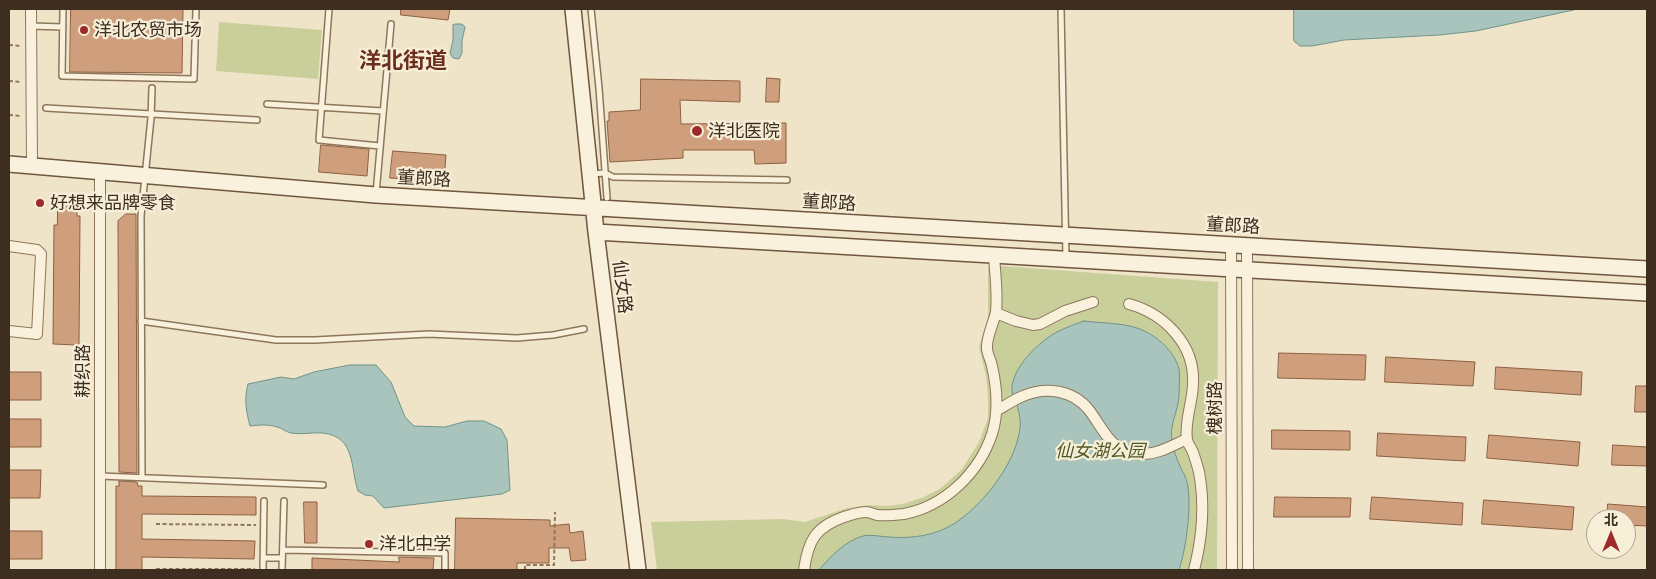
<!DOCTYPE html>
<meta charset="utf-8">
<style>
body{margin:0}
#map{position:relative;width:1656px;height:579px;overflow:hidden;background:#f0e4c8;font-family:"Crimson Pro","Noto Sans SC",serif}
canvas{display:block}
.frame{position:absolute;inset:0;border:10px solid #3d2e20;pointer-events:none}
.north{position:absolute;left:1586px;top:509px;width:50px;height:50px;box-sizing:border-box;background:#f7eed8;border:1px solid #ada18e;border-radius:50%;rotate:0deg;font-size:14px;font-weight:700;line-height:20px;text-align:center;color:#3d2e20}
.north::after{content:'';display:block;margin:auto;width:18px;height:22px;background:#9e2a2b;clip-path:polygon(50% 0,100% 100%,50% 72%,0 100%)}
</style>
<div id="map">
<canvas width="1656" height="579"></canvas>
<div class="frame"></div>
<div class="north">北</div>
</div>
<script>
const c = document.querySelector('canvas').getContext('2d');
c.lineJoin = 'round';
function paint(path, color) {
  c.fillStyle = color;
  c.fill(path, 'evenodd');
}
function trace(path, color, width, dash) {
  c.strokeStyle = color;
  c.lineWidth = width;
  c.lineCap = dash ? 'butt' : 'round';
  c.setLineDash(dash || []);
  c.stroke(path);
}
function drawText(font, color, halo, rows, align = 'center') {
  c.font = font + ' "Crimson Pro","Noto Sans SC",serif';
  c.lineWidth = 4.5;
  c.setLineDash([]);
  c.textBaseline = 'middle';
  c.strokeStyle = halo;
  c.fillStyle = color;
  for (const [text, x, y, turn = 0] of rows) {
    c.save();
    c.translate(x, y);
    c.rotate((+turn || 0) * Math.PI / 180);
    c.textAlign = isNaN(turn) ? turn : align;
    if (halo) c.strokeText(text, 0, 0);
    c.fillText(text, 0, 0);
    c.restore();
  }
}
paint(new Path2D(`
 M219 22 322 30 318 79 216 71Z
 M988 265 1218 282 1217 570H657L651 522 783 519 805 522 847 508 870 505 888 506 903 504 924 497 941 488 962 469 979 442 988 418V397L986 376 979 347 988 317Z`), '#c9cf9b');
const water = new Path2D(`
 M1294 9H1578L1476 31 1439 35 1344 40 1312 46H1300L1294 41Z
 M456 24H462L465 27 462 41V53L459 59 453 58 450 53 453 40V25Z
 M1084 321C1099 323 1123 323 1137 328 1155 334 1174 350 1179 369 1180 377 1179 388 1179 396 1178 412 1169 425 1172 441 1174 449 1176 459 1180 466 1181 470 1184 473 1185 476 1194 497 1186 549 1179 570H819C830 557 845 541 863 536 871 534 882 537 890 537 913 539 939 535 958 521 986 501 1016 462 1020 428 1021 421 1019 412 1017 405 1016 401 1012 396 1012 391 1010 369 1040 340 1059 331 1067 327 1076 324 1084 321Z
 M350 365H376L391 382 405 417 414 426 445 427 467 421H484L501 429 507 440 510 490 502 494 384 508 373 496 365 495 358 491C350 467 356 437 323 433 313 432 301 435 291 433 286 432 282 428 277 427 268 424 259 425 250 426 246 411 244 399 248 384L281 377 294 379 314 372Z`);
paint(water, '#a9c4bc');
trace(water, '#6f938a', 1);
const building = new Path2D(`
 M71 9H183L182 73 70 72Z
 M401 9H450L448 20 401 15Z
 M767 78 780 79 779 102H766Z
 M641 79 740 81V102L680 100 681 124 786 123V163L755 164 754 150H683V158L610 162 607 121H609V112L640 110Z
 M321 145 369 149 367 176 319 172Z
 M393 151 446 155 444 182 390 178Z
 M58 203 71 204V208H77V216H80L79 344 76 345 53 344 54 225H57Z
 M126 214H136L137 473 119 472 118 221Z
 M1279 353 1366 355 1365 380 1278 378Z
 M1386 357 1475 362 1473 386 1385 382Z
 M1496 367 1582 372 1581 395 1495 389Z
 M9 372H41V400H9Z
 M1636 386H1647V412H1635Z
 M9 419H41V447H9Z
 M1272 430 1350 431V450L1272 449Z
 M1378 433 1466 437 1465 461 1377 456Z
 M1489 435 1580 442 1578 466 1487 458Z
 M1613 445 1647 447V466L1612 465Z
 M9 470H41L40 498H9Z
 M119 481 137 482 138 486H142V496L256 497V515L142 514V539L255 541 254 559 142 557V570H116V486H119Z
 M1275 497 1351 498 1350 517H1274Z
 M1372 497 1463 503 1462 525 1370 519Z
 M1484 500 1574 507 1572 530 1482 524Z
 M304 502H317V543H305Z
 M1608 504 1647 507V526L1626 525V519H1607Z
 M456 518 550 520V526L569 524 570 533 583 531 586 560 571 561 569 548H549V563H517V570H455Z
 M9 531H42V559H9Z
 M399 557 434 558 433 570H312V558L399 562Z`);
paint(building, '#cf9f7d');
trace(building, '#8d5f41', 1);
const lane = new Path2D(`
 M63 9 62 76 194 79 196 9
 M329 9 319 140 380 146
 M591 9 599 88 607 198
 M1061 9 1066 258
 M31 26 63 27
 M267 104 383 111
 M46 108 257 120
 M591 174 605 173 613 177 787 180
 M376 194 391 24
 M141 321 276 340H315L429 334 517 338 553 335 584 329
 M100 476 323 485
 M142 477 141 216 151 118 152 88
 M283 550 445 553V570
 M263 558H282
 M263 570 264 501
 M282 570 284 501`);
const street = new Path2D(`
 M31 9 32 166
 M100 172V570
 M1231 245 1232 570
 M9 246 37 250 41 254 37 334 9 331
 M1247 246 1248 570
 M1129 304C1165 314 1195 345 1193 383 1193 402 1184 421 1187 440 1188 444 1190 446 1192 450 1195 457 1197 465 1199 472 1205 504 1202 539 1194 570
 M996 313 1016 321 1033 325 1040 324 1065 311 1093 302
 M996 411C1005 406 1013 400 1023 396 1046 386 1073 390 1089 410 1105 431 1111 454 1143 454 1159 454 1173 445 1187 439
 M804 570C808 541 815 527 844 517 851 515 858 512 866 512 870 512 873 514 877 515 885 516 895 515 904 514 945 506 979 473 992 434 999 412 997 388 992 366 991 360 987 354 987 348 986 338 994 322 996 312 998 293 995 274 994 255`);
const secondary = new Path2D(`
 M573 9 596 232 638 570
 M9 164 376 195 1647 269
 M596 232 1647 293`);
trace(lane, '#8d765c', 8);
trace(street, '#8d765c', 12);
trace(secondary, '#6f573f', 18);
trace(new Path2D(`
 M9 45 21 46
 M9 81 21 82
 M9 115 21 116
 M156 524 256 525
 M156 569H255
 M525 570V565H554L555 512`), '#8d765c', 2, [4, 2.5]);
trace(lane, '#faf1dc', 5);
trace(street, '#faf1dc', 10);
trace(secondary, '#faf1dc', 15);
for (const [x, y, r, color] of [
 [84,30,5,"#9e2a2b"],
 [697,131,6,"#9e2a2b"],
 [40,203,5,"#9e2a2b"],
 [369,544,5,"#9e2a2b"]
]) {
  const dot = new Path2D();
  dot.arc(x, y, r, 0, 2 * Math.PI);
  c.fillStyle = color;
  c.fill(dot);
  trace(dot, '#f7eed8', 2);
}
drawText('18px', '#3d2e20', '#f7eed8', [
 ["洋北农贸市场",94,30],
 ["洋北医院",708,131],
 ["好想来品牌零食",50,203],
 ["洋北中学",379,544]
], 'left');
drawText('18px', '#3d2e20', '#f7eed8', [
 ["董郎路",424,179,3],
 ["董郎路",829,203,3],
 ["董郎路",1233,226,3],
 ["仙女路",622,287,83],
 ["耕织路",83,371,-90],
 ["槐树路",1215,408,-90]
]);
drawText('italic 18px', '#4d5a26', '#f7eed8', [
 ["仙女湖公园",1100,451]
]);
drawText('bold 22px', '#6b2e1e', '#f7eed8', [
 ["洋北街道",403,61]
]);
</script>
